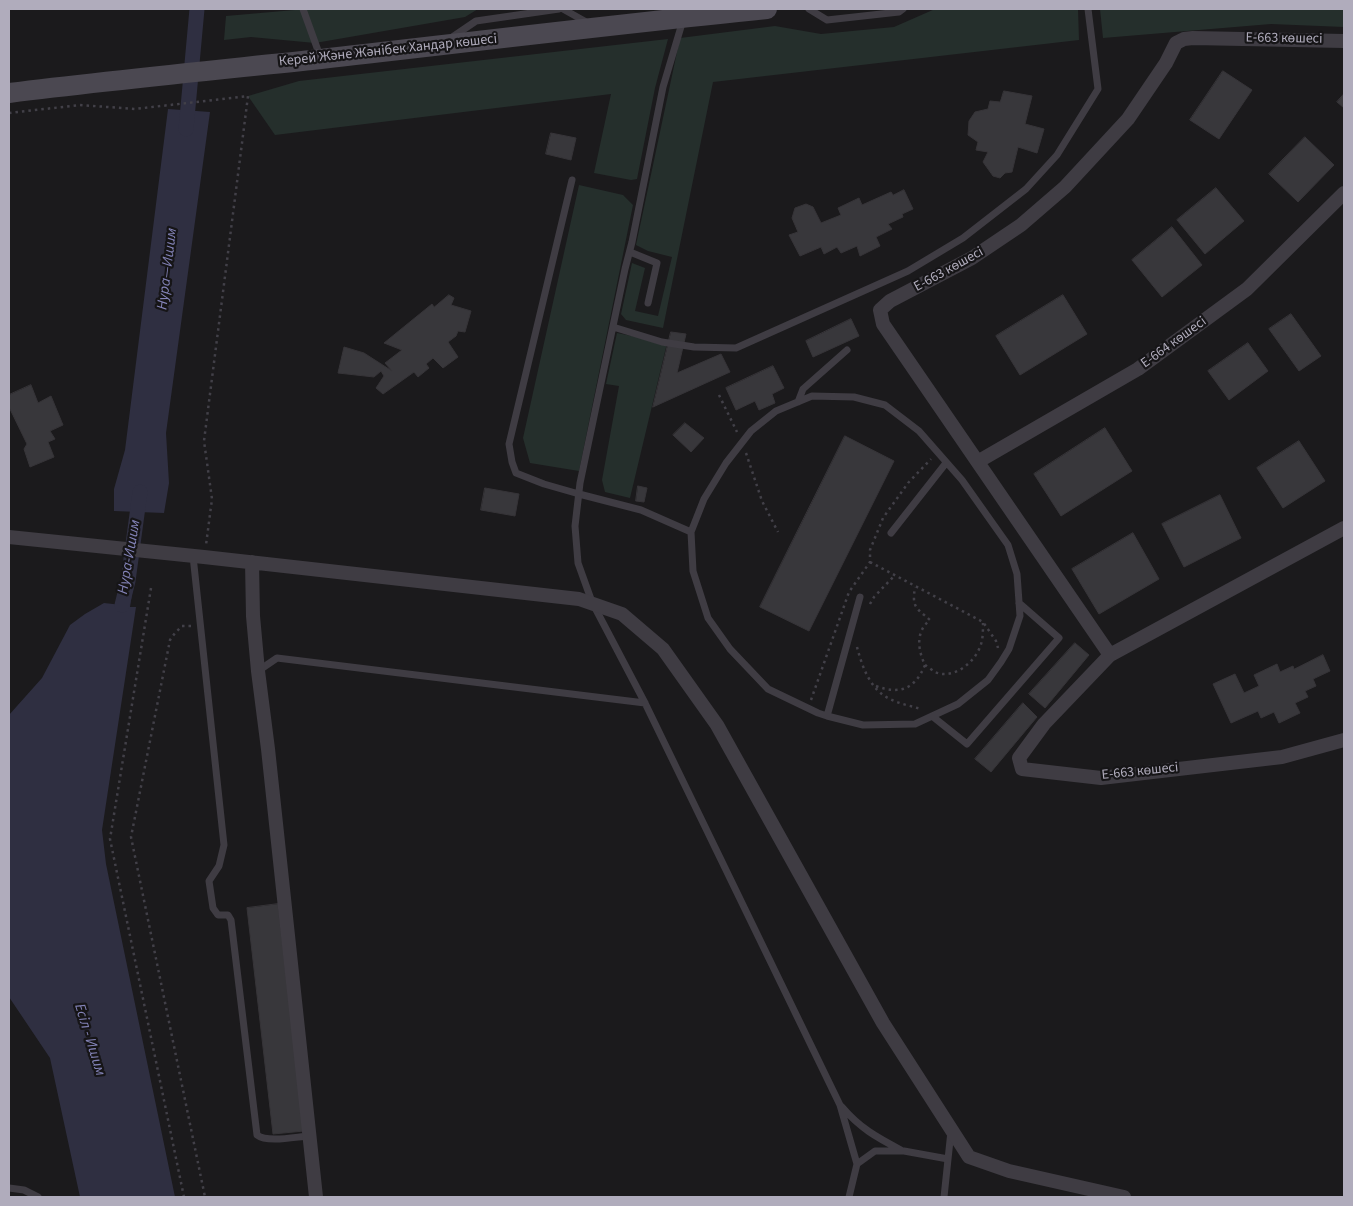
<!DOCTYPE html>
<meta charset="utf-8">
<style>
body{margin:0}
#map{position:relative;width:1353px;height:1206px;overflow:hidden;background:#1b1a1c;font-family:"Source Sans 3",sans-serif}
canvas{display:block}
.frame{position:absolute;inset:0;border:10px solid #b0acbc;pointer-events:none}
</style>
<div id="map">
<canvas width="1353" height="1206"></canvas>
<div class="frame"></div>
</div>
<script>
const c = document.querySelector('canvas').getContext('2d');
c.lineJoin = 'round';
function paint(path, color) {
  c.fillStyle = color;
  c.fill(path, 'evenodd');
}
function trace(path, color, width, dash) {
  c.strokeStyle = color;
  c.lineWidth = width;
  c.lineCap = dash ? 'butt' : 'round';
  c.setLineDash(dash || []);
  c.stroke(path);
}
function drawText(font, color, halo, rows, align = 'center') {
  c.font = font + ' "Source Sans 3",sans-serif';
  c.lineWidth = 4.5;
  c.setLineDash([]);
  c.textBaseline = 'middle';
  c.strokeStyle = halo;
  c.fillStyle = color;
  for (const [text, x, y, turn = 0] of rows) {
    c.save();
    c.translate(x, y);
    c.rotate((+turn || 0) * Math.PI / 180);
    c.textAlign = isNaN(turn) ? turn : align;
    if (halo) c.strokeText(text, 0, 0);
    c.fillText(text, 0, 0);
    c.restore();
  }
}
paint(new Path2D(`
 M306 9H478L465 17 315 43 251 37 224 40 226 16Z
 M935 9H1078L1079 40 713 82 663 328 626 320 621 314 617 333 667 343 630 498 605 492 602 480 619 386 606 384 632 263 645 268 635 311 658 316 672 257 648 251 636 245 680 38 775 26 821 34 894 27Z
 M1100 9H1344V27L1271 24 1103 38Z
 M668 39 655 88 637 179 631 180 594 173 611 94 275 135 248 96 299 81Z
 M579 185 623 195 633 205 579 471 530 463 523 438Z`), '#252f2c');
paint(new Path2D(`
 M168 109 210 112 166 433 169 483 164 513 114 511V489L125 450Z
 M124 581 134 582 130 607H136L102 830 106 864 175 1197H80L50 1058 9 997V715L42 678 70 625 85 614 104 603 122 605Z`), '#2f2f41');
trace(new Path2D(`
 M186 129 197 9
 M122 605 128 581 140 492`), '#2f2f41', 15);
const building = new Path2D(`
 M1223 71 1252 90 1219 139 1190 120Z
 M1004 91 1032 96 1025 124 1044 129 1037 153 1018 147 1012 172 1005 173 1000 178 993 176 983 162 988 152 976 150 978 142 968 135 969 121 975 112 988 109 990 101 1000 102Z
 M1344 94V108L1337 102Z
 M551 133 576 138 571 160 546 154Z
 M1305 137 1334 165 1298 202 1269 174Z
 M1216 188 1244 221 1205 254 1177 220Z
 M904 190 913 209 902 214 903 217 888 224 892 229 876 237 880 246 860 256 857 246 841 253 837 247 824 254 821 247 800 256 789 235 798 232 792 218 795 208 806 204 813 207 821 223 841 215 838 208 859 198 862 205 891 192 893 195Z
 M1172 227 1202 265 1162 297 1132 260Z
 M449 295 454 298 451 305 471 311 465 332 458 331 456 336 448 342 458 357 443 368 433 358 426 364 429 368 418 377 414 372 383 394 376 388 384 376 381 371 374 377 338 373 344 347 364 353 392 371 385 363 402 350 384 343 432 304 434 307Z
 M1063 295 1087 334 1020 375 996 336Z
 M1291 314 1321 356 1299 371 1269 329Z
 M851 319 859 336 813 357 806 341Z
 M671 332 686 334 677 373 721 354 730 372 653 407Z
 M1248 343 1268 371 1229 400 1208 371Z
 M773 366 784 388 772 394 775 403 759 410 755 401 736 410 726 388Z
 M31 385 38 403 51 396 63 425 50 431 55 439 48 442 54 457 30 467 24 449 27 444 9 407V395Z
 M685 423 704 438 691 452 673 435Z
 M1105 428 1132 471 1061 516 1034 474Z
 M845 436 894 461 809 631 760 607Z
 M1299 441 1325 481 1283 508 1257 468Z
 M638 486 647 488 644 502 636 501Z
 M485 488 519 494 515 516 481 510Z
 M1220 495 1241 538 1184 567 1162 524Z
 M1133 533 1159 579 1099 614 1072 569Z
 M1075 643 1089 655 1045 708 1029 694Z
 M1323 655 1330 671 1313 679 1316 686 1305 691 1308 697 1295 703 1300 713 1279 723 1274 712 1261 718 1258 711 1231 723 1213 684 1235 674 1244 693 1259 686 1254 675 1277 664 1280 672 1293 666 1294 669Z
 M1023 703 1037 717 991 772 975 759Z
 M278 904 304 1131 273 1134 247 908Z`);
paint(building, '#38373b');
trace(building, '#363438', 1);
trace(new Path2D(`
 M9 113 80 105 135 109 248 96 204 441 212 499 206 545
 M719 395 737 432
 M746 453 762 501 778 532
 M870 562 983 622 996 641 998 648
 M151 588 110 839 184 1197
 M870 604 874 597 895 575
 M191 626H182L175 633 170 640 131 837 205 1197
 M857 647C862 666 870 690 890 699 900 704 911 706 921 709
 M925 665C928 667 932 670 935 672 953 680 974 663 980 647 983 640 983 631 983 623
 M876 686C900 695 915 689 925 665 918 650 915 632 930 620 915 607 912 607 915 587
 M811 700 849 592 870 562V550L883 518 908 483 931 459`), '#424048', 2.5, [2.5, 4]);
trace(new Path2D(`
 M303 9 320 56
 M563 9 588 23
 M809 9 827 20 899 12 903 9
 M683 20 663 87 632 242 625 269 580 483 575 526 578 563 592 602 645 703 840 1105 857 1164
 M451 38 476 21 559 9
 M572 180 509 444 512 462 516 473 544 484 579 494 641 510 691 532 693 571 708 618 730 649 768 689 818 713 827 716 863 725 915 724 958 704 988 680 1001 662 1009 649 1020 616 1017 574 1008 545 962 480 919 431 885 405 854 397 812 396 776 411 751 431 726 463 704 499 691 532
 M630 252 657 263 648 303
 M613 327 662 342 694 347 736 348 908 271 963 238 1026 189 1057 155 1098 89 1088 9
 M798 402 803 389 847 350
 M891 533 946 463
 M193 556 224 845 219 866 209 881 213 908 218 915H228L231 920 257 1135C267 1143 295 1137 308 1136
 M258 671 277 658 645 703
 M827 716 860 597
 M932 716 967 744 1059 638 1019 603
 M842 1107C860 1128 876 1137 901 1150
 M9 1188 24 1190 38 1197
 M849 1197 857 1164 875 1151H904L948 1159
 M944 1197 951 1131`), '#3f3c43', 7);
trace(new Path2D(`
 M979 461 1138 369 1247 289 1344 193
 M1344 528 1110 655 1044 724 1019 758 1022 769 1101 778 1282 757 1344 740
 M9 537 204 557 579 599 622 614 663 649 717 725 883 1023 969 1157 1009 1171 1124 1197
 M252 562 253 616 258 671 268 749 316 1197
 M1110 655 883 324 880 310 890 301 972 258 1021 225 1065 187 1128 119 1166 63 1176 43 1184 39 1193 38 1344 41`), '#3f3c43', 14);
trace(new Path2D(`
 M9 93C113 80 217 70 321 59 470 42 619 24 767 9`), '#4b4851', 20);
drawText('14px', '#b0acbc', '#161517', [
 ["Е-663 көшесі",1284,39,1],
 ["Керей Және Жәнібек Хандар көшесі",388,51,-6],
 ["Е-663 көшесі",949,270,-29],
 ["Е-664 көшесі",1174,343,-36],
 ["Е-663 көшесі",1140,772,-6]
]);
drawText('italic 15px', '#8383b7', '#161517', [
 ["Нура—Ишим",168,269,-83],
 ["Нура-Ишим",130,557,-80],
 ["Есіл - Ишим",89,1040,73]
]);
</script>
